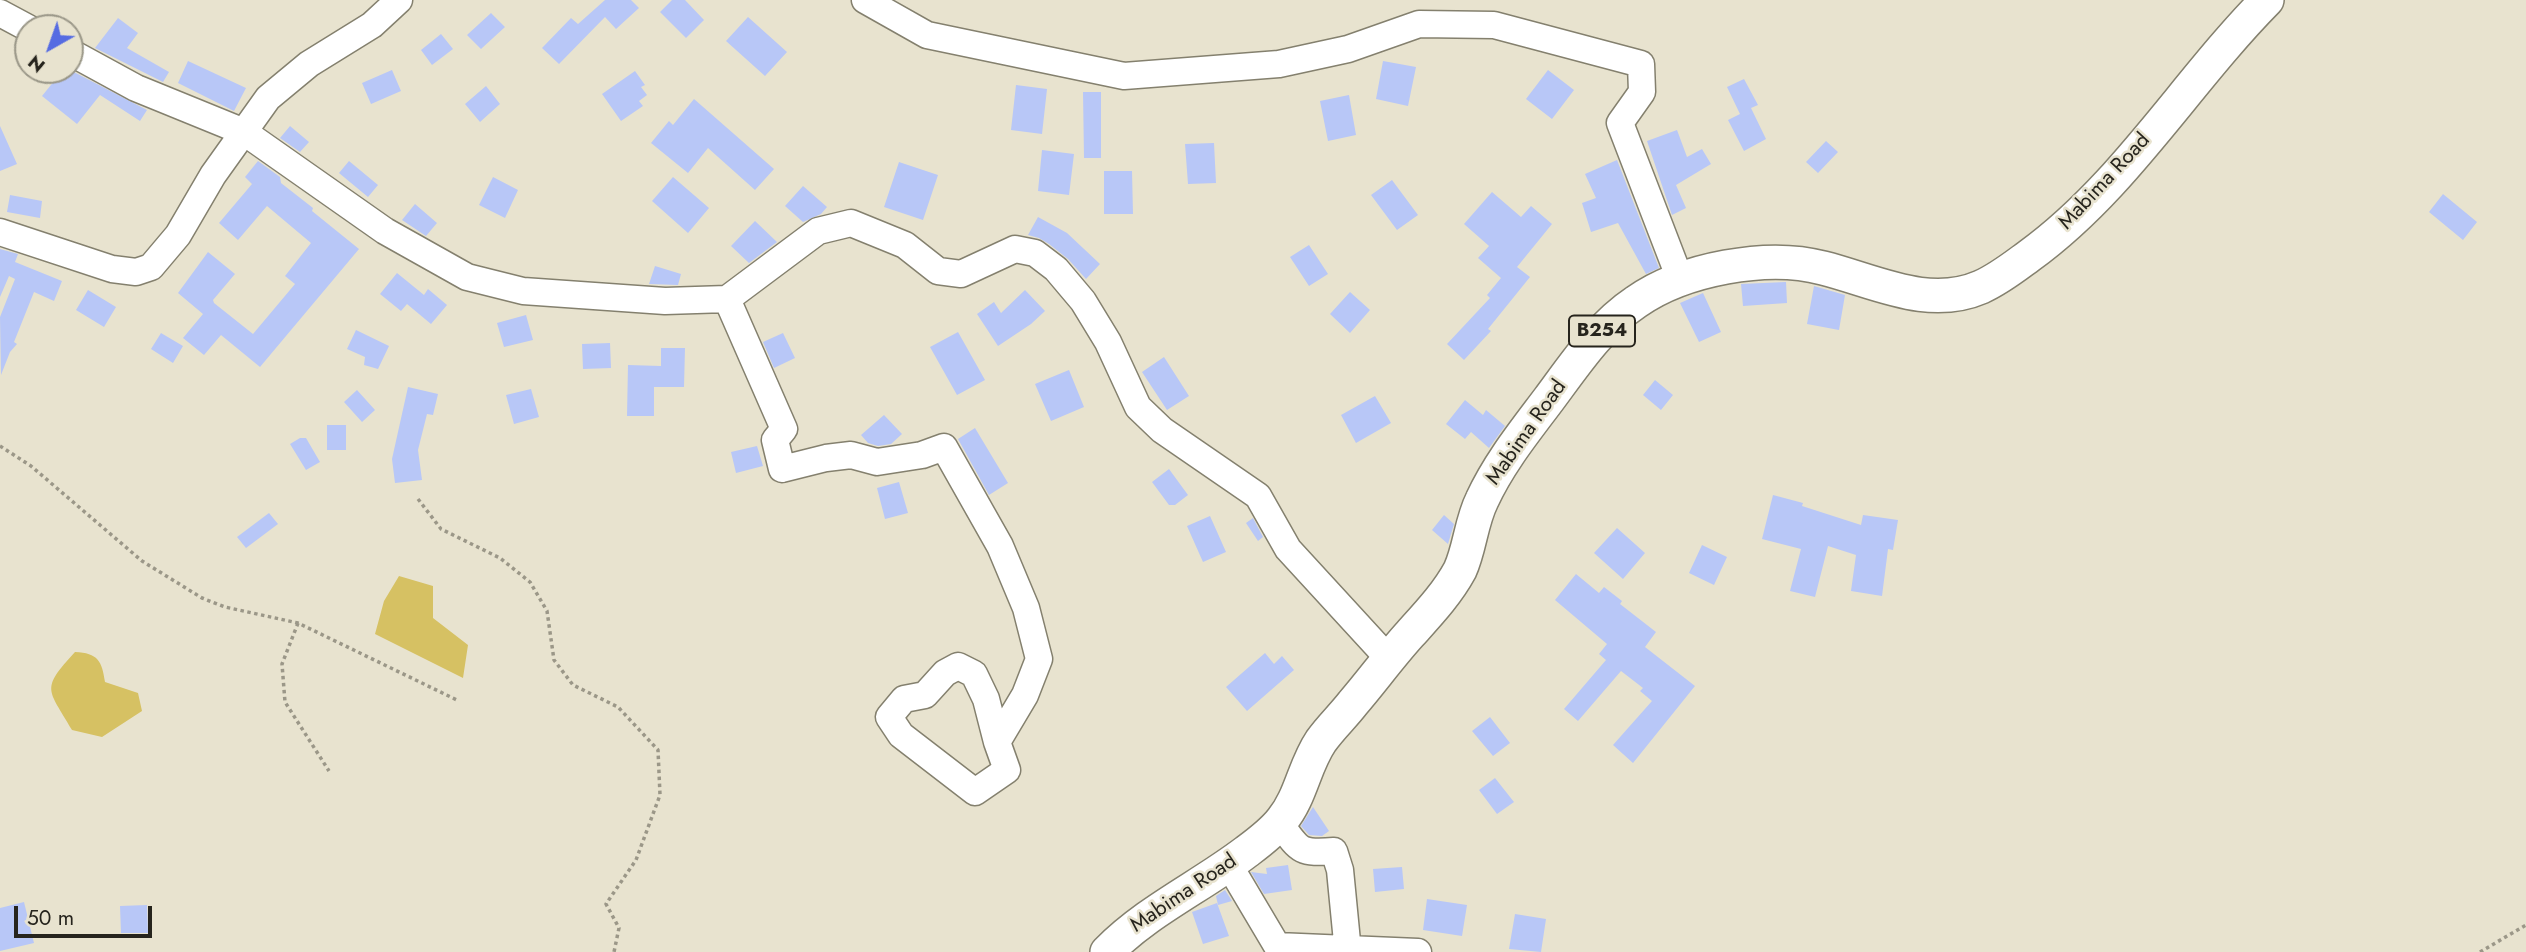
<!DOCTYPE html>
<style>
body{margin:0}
#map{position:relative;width:2526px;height:952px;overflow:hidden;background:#e8e3cf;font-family:Jost,sans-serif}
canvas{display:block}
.north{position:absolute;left:14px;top:14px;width:70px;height:70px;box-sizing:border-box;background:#e8e3cf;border:2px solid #9a9788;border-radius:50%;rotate:220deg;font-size:19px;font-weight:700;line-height:28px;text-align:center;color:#26241d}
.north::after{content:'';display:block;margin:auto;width:24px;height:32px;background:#566ce2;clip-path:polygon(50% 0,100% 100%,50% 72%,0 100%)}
.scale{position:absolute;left:14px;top:906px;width:138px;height:32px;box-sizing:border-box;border:4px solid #26241d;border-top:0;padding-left:9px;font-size:21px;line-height:24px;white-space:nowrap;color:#26241d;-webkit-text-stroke:5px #e8e3cf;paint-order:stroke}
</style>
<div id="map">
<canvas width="2526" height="952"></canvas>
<div class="north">N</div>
<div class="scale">50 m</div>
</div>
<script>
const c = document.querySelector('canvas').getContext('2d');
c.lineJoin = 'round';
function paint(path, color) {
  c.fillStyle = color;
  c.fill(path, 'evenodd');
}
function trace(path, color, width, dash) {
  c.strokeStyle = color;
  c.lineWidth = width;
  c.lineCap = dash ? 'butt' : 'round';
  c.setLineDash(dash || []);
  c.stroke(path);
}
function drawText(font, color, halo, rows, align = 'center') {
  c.font = font + ' Jost,sans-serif';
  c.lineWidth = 5;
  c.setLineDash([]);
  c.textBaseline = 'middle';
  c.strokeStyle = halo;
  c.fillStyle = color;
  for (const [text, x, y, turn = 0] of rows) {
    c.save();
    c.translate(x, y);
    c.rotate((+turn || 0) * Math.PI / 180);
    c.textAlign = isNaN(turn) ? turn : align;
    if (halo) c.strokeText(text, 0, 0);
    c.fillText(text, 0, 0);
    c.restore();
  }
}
paint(new Path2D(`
 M399 576 433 586V618L468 645 463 678 375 634 384 601Z
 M75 652C98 653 102 661 105 682L138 693 142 711 102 737 72 730C48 688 40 690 75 652Z`), '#d6c163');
paint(new Path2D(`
 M605 0H631L639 8 616 29 605 17 559 64 542 48 571 18 578 24Z
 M672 0H685L704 20 686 38 660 12Z
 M491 13 505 27 481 49 467 35Z
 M748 17 787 52 765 76 726 41Z
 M118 18 138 33 127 48 169 72 163 82 95 48Z
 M441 34 453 49 432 65 421 50Z
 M188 61 246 88 234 111 178 83Z
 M1383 61 1416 67 1408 106 1376 99Z
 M63 70H70L147 110 140 121 100 95 77 124 42 96Z
 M392 70 401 91 371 104 362 83Z
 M1548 70 1574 90 1552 119 1526 99Z
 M635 71 645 85 641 87 647 95 639 101 643 106 621 121 602 94Z
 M1744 79 1758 105 1751 108 1766 139 1744 151 1728 120 1740 114 1727 87Z
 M1016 85 1047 89 1042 134 1011 130Z
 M486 86 500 104 480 122 465 104Z
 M1083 92H1101V158H1084Z
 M1349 95 1356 135 1328 141 1320 101Z
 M694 99 774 169 755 190 708 148 688 173 651 143 669 121 673 125Z
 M0 126 17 164 0 171Z
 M290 126 309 142 300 152 280 138Z
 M1677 130 1687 157 1702 149 1711 164 1676 185 1686 208 1672 215 1647 141Z
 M1826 141 1838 152 1818 173 1806 162Z
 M1214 143 1216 183 1188 184 1185 144Z
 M1042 150 1074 154 1069 195 1038 191Z
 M1617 160 1659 268 1646 274 1618 223 1591 232 1582 203 1596 198 1585 174Z
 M258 161 280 177 281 183 313 208 312 211 359 249 260 367 221 335 204 355 183 338 203 314 178 293 208 252 235 274 213 300 214 303 253 334 295 284 285 276 311 243 267 206 238 240 219 223 252 184 245 177Z
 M349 161 378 185 368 197 339 173Z
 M899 162 938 175 923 220 884 207Z
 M1104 171H1132L1133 214H1104Z
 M493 177 518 190 505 218 479 205Z
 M673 177 709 208 688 233 652 201Z
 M1392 180 1418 215 1397 230 1371 195Z
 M803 186 827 207 821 214 803 222 785 206Z
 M1492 192 1521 217 1531 206 1552 224 1517 267 1530 277 1488 329 1491 331 1464 360 1447 344 1490 298 1487 295 1501 278 1478 258 1489 246 1464 224Z
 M2443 194 2477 222 2463 240 2429 212Z
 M10 195 42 201 40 218 7 212Z
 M415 204 437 223 426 236 402 220Z
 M1038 217 1067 233 1100 264 1086 279 1068 259 1049 244 1039 238 1028 235Z
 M755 221 777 242 749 263 731 246Z
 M1309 245 1328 274 1309 286 1290 257Z
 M0 249 18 254 15 262 62 281 54 301 34 292 14 342 17 344 10 352 1 375 0 317 15 279 9 276 0 297Z
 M655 266 681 274 678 285 649 284Z
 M397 273 424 295 428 289 447 305 431 324 407 304 401 311 380 294Z
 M1786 282 1787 303 1743 306 1741 284Z
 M1814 286 1845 295 1839 330 1807 324Z
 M88 290 116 307 104 327 76 310Z
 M1025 290 1045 311 1031 324 998 346 977 314 994 302 1001 313Z
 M1350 292 1370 310 1350 333 1330 314Z
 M1703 293 1721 332 1699 342 1680 303Z
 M526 315 533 340 504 347 497 323Z
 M356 330 389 346 378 369 364 365 365 357 347 349Z
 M958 332 985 380 957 395 930 347Z
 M161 333 183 346 173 363 151 349Z
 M783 333 795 358 774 368 763 342Z
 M610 343 611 368 583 369 582 344Z
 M661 348H685L684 387H654V416H627L628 365 661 366Z
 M1164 357 1189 396 1167 410 1142 372Z
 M1069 370 1084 407 1051 421 1035 384Z
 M1655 380 1673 395 1661 410 1643 395Z
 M408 387 438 394 433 415 427 414 418 450 422 480 395 483 392 459Z
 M531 389 539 417 514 424 506 395Z
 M357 390 375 410 362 422 344 402Z
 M1375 396 1391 423 1356 443 1341 415Z
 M1465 400 1483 415 1486 410 1505 426 1489 448 1471 432 1465 439 1446 424Z
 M884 415 902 434 891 444 878 446 868 443 861 435Z
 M327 425H346V450H327Z
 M975 428 1008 483 989 495 958 439Z
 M300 438H306L320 462 306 470 290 444Z
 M757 446 763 466 736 473 731 452Z
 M1169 469 1188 495 1175 505H1169L1152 482Z
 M899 482 908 513 885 519 877 488Z
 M1773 495 1803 503 1802 506 1861 525 1863 515 1898 520 1893 550 1888 549 1882 596 1851 591 1856 555 1828 546 1815 597 1790 591 1801 549 1762 539Z
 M269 513 278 524 246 548 237 537Z
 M1444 515 1454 524 1448 544 1432 530Z
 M1210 516 1226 552 1203 562 1187 526Z
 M1253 518 1263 537 1258 541 1246 523Z
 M1617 528 1645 553 1623 579 1594 553Z
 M1702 545 1727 557 1714 585 1689 573Z
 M1576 574 1599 593 1604 587 1622 601 1620 604 1656 632 1645 647 1695 686 1633 763 1613 745 1652 701 1640 691 1643 688 1621 671 1578 721 1564 709 1606 660 1599 654 1607 644 1555 600Z
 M1265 653 1274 664 1282 656 1294 670 1247 711 1226 687Z
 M1490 717 1510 743 1493 756 1472 731Z
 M1495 778 1514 802 1497 814 1479 790Z
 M1313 807 1329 831 1322 836 1309 835 1301 826Z
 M1288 865 1292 890 1264 894 1251 872 1267 874 1266 868Z
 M1402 867 1404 889 1375 892 1373 869Z
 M1225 890 1232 901 1218 905 1216 896Z
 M1427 899 1467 905 1462 936 1423 930Z
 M24 902 34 943 0 951V908Z
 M1217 903 1229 936 1203 944 1192 912Z
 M147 905 148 933H121L120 906Z
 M1515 914 1546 919 1541 952 1509 949Z`), '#b8c7f7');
const minor = new Path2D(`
 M865 0 927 35 1124 76 1279 64 1348 49 1419 24 1494 25 1641 64 1642 92 1620 123 1680 279
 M0 13 28 28
 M70 52 136 88 244 132 385 231 467 277 523 291 665 301 727 299 818 231 851 223 905 245 938 271 961 274 1015 249 1035 253 1056 269 1083 301 1108 342 1138 407 1162 430 1258 496 1288 549 1389 659
 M0 232 112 269 136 272 151 267 178 235 213 175 268 98 309 64 372 25 399 0
 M727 299 784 429 775 440 782 469 826 458 851 455 877 462 922 455 944 447 1000 546 1026 608 1039 659 1025 695 997 742 986 699 974 674 958 666 945 673 925 695 904 699 889 717 901 735 975 792 1007 770 997 742
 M1280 823C1299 850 1299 854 1334 851L1340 870 1348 952
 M1229 865 1277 946 1418 952`);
const major = new Path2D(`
 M1107 952C1147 911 1200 887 1246 852 1258 843 1272 833 1282 820 1301 797 1304 766 1321 741 1331 727 1343 716 1353 703 1372 681 1390 656 1410 634 1428 614 1447 594 1460 570 1470 548 1471 522 1482 500 1499 463 1525 431 1549 399 1575 364 1600 326 1636 302 1683 269 1767 253 1823 268 1875 281 1928 310 1981 287 1999 279 2014 267 2029 256 2124 187 2185 83 2267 0`);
trace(minor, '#84806e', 29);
trace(major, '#84806e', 36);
trace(new Path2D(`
 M0 446 31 466 142 561 202 598 225 607 298 623 459 701
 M418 499 441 529 500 558 530 582 547 611 554 660 573 685 618 707 658 750 660 795 636 860 606 904 619 928 614 952
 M298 623 282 664 285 702 329 771
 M2480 952 2526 925`), '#9b9788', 3.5, [3.5, 3.5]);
trace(minor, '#fff', 26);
trace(major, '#fff', 33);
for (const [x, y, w] of [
 [1602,331,66]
]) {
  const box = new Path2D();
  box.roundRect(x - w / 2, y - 15.5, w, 31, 5);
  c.fillStyle = '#e8e3cf';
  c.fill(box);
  trace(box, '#26241d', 2);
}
drawText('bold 19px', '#26241d', null, [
 ["B254",1602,331]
]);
drawText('21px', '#26241d', '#e8e3cf', [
 ["Mabima Road",2105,182,-47],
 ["Mabima Road",1527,433,-55],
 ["Mabima Road",1184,894,-34]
]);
</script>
